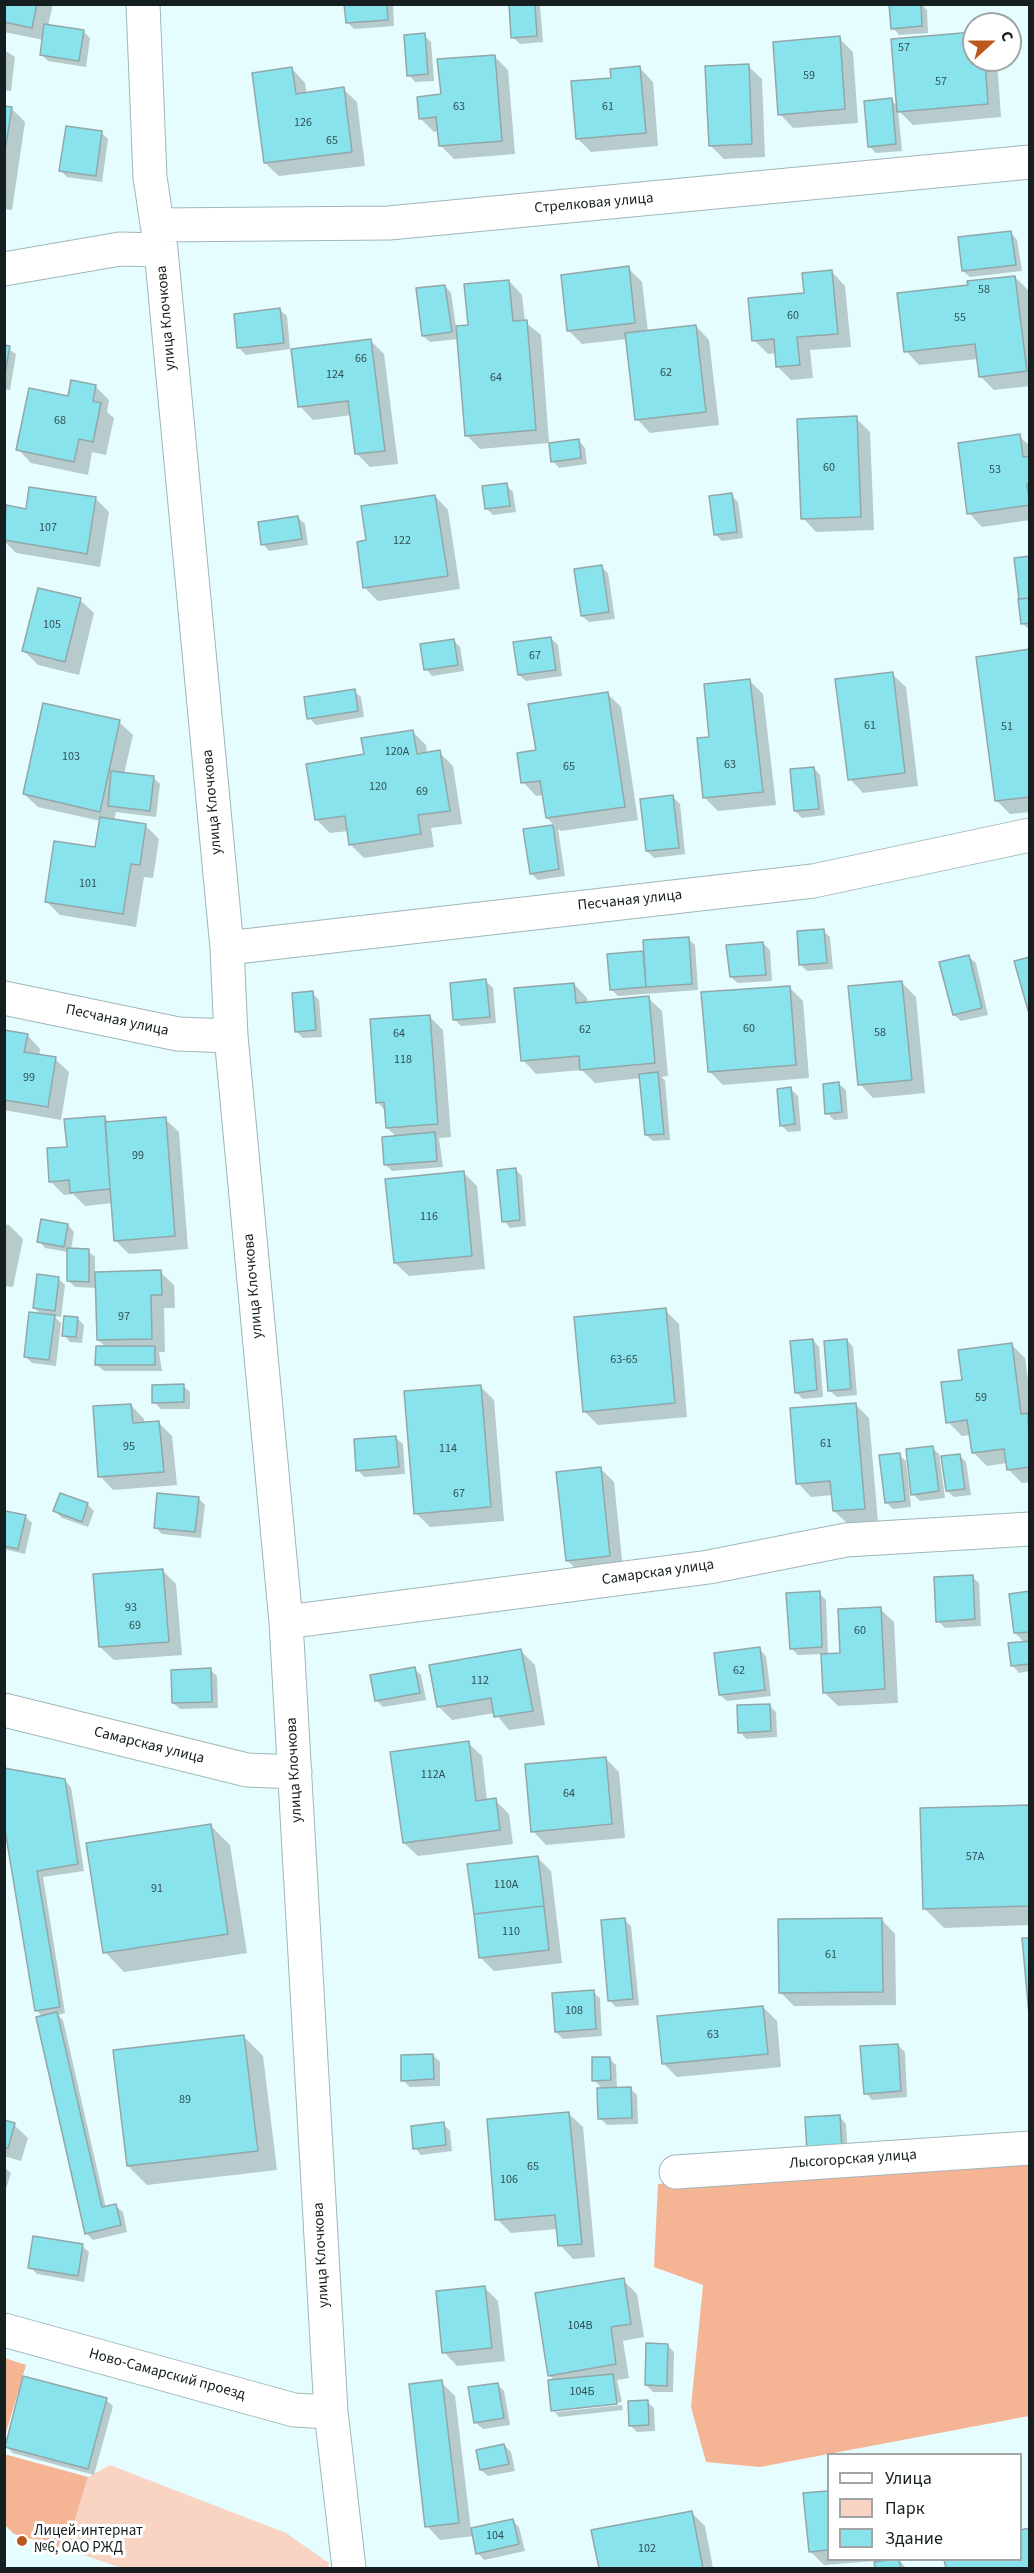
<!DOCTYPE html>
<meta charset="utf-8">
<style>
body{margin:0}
#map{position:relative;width:1034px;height:2573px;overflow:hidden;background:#e5fdff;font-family:"Source Sans 3",sans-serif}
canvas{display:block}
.frame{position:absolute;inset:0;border:6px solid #161f20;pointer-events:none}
.legend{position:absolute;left:827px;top:2453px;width:195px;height:108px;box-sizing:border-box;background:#fff;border:2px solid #a2a5a6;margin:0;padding:8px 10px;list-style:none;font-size:18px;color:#161f20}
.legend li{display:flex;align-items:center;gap:12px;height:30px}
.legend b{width:30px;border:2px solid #a2a5a6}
.north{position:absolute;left:962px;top:12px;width:60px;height:60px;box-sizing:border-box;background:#fff;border:2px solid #a2a5a6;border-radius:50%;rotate:69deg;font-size:16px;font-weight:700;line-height:24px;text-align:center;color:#161f20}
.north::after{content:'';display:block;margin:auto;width:21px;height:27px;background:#bb581e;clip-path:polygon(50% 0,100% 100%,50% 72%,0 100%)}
</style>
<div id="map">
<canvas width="1034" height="2573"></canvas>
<div class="frame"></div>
<ul class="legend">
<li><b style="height:8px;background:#fff"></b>Улица</li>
<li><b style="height:16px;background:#f9d4c3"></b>Парк</li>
<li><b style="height:16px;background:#88e3ec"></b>Здание</li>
</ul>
<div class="north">С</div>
</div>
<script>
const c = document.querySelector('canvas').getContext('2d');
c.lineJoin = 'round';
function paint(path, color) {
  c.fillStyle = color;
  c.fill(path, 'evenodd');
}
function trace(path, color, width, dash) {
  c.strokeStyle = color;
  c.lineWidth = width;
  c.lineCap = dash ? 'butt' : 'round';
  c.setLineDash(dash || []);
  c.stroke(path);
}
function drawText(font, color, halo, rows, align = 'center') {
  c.font = font + ' "Source Sans 3",sans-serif';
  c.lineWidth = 6;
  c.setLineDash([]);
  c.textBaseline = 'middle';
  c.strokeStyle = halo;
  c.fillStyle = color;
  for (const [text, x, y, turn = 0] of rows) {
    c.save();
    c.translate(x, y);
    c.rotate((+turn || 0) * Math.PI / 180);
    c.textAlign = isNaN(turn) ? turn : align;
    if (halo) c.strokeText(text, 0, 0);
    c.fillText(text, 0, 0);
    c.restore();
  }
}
paint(new Path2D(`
 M110 2465 286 2533 329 2563 328 2568H121L66 2549 88 2477Z`), '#f9d4c3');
paint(new Path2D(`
 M1029 2157V2416L760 2467 706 2462 691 2407 703 2285 654 2267 658 2184Z
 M5 2358 26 2365 5 2436Z
 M4 2454 88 2477 66 2549 14 2534 5 2525Z`), '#f5b494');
paint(new Path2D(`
 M4 4H53L48 26 83 31 90 38 86 67 48 61 42 55 44 40 4 32Z
 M345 4H393L394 26 354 29 347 22Z
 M510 4 540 6 543 42 520 44 513 37Z
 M903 4H921L927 10 928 33 899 35 893 28Z
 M974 33V60H997L1001 117 913 125 898 110 902 151 876 153 869 146 891 100 899 108Z
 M424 35 431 42 434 81 415 82 409 75Z
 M839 38 853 52 858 123 793 128 780 114Z
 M4 50 15 57 11 91 4 90Z
 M495 57 508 70 515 154 454 159 440 145 439 131 434 132 420 118Z
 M748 66 762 79 765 157 724 159 710 145Z
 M640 68 653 82 658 146 591 152 577 138 613 80Z
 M292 69 305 83 307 94 343 89 357 102 365 166 279 176 265 163Z
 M4 107 11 108 25 122 12 210 4 209Z
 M101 132 108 139 102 182 67 177 61 171Z
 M1011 233 1017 240 1022 271 970 277 963 271Z
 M628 268 642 282 648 332 696 326 709 340 719 425 650 433 637 419 627 339 582 344 569 331Z
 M832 272 845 286 851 347 810 350 813 378 791 380 778 367 776 353 768 354 754 340Z
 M1015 277 1029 291 1030 386 994 390 980 376 978 359 919 365 906 351 970 286Z
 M509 281 522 295 525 322 541 335 549 443 480 449 466 435 458 339 430 342 423 336 445 286 451 293 456 327H470Z
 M280 310 287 316 290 349 246 355 239 348Z
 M371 341 384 354 398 464 370 467 357 454 352 415 313 420 300 406Z
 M4 346 16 354 10 390 4 389Z
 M96 387 109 400 107 412 114 418 106 455 92 452 88 475 31 463 18 449 69 398Z
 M856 418 870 432 874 530 816 532 803 518Z
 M1019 436 1030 446V520L982 527 969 513Z
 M579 441 585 448 587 464 559 468 553 461Z
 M506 485 513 492 516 512 493 515 486 508Z
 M731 495 738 502 743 538 722 541 715 534Z
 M435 496 448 510 460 589 378 601 365 588Z
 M96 499 109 512 100 567 16 553 4 541 7 507 27 511Z
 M298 518 305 524 308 545 269 551 263 544Z
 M1030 558V630L1023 624Z
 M601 567 608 573 615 619 589 622 582 616Z
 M80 600 94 613 79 675 38 665 24 651Z
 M551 638 558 645 562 676 526 681 519 675Z
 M453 640 460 647 464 671 432 676 426 669Z
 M1030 651V812L1010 814 996 800Z
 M892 674 906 687 918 786 863 793 850 779Z
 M749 680 763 694 776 805 718 811 705 798Z
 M354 691 361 697 364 717 316 725 309 718Z
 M608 694 621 707 638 820 561 831 558 829 565 876 538 880 531 873 524 830 555 826 547 818 544 795 536 796 523 782 537 751Z
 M119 722 133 735 124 774 153 777 160 784 156 817 116 812 114 821 146 826 159 839 153 878 144 877 136 927 60 915 46 901 96 849 101 821 38 807 24 794Z
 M412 731 426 745 427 754 439 752 453 766 462 824 431 828 434 847 364 858 351 845 349 831 330 833 317 820 366 756Z
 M814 768 820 775 825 815 802 818 795 811Z
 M673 797 680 804 685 854 654 858 647 851Z
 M823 931 830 937 833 969 807 971 800 964Z
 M688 939 695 945 698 990 618 996 611 989 609 955 645 952Z
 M763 943 770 950 772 981 738 983 731 977Z
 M969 957 976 963 988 1015 961 1021 954 1015Z
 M486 981 493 988 496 1023 461 1026 454 1019Z
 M902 983 916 997 925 1093 873 1098 860 1084Z
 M574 984 587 998 588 1003 648 998 662 1011 668 1076 661 1077 665 1080 670 1140 653 1141 646 1135 641 1078 595 1083 582 1070 536 1074 523 1060Z
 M789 987 803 1001 809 1078 723 1085 709 1071Z
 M312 993 319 1000 322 1037 303 1038 296 1031Z
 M429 1016 443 1030 451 1137 439 1138 443 1167 392 1171 385 1164 397 1137 387 1128 386 1111 377 1102Z
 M4 1032 27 1035 40 1049 39 1056 55 1059 69 1072 61 1120 4 1110Z
 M839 1084 846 1090 848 1119 834 1120 827 1113Z
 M791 1089 798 1096 801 1131 788 1132 781 1125Z
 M104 1117 110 1123 165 1119 179 1132 188 1249 129 1254 115 1240 113 1203 85 1206 73 1194 64 1195 50 1181 68 1148Z
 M515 1169 522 1176 526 1226 510 1228 504 1221Z
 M464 1173 477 1186 485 1269 409 1276 395 1263Z
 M4 1224 9 1225 23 1239 13 1287 4 1286Z
 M68 1225 74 1232 71 1250 88 1251 95 1257V1274L160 1272 174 1285 175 1308H164L165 1352H159L162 1371H104L97 1365 106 1347 98 1340 97 1288 75 1287 68 1280V1252L45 1248 39 1241Z
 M58 1278 65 1285 61 1317 54 1316 61 1323 56 1366 32 1363 25 1356 42 1315 34 1308Z
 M665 1310 679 1324 687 1417 598 1425 584 1411Z
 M77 1318 84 1325 82 1343 70 1342 64 1335Z
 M813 1340 819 1347 823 1397 803 1399 796 1392Z
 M847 1340 853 1347 857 1395 837 1397 830 1391Z
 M1011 1344 1025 1358 1030 1394V1482L1022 1483 1008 1469 1007 1463 987 1466 973 1452 971 1435 962 1436 948 1422 964 1381Z
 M183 1386 190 1392V1409H161L154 1402Z
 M480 1386 494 1400 504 1521 430 1527 416 1513Z
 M855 1404 869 1418 878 1522 848 1524 834 1511 833 1495 811 1497 798 1483Z
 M131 1405 144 1419 145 1423H159L172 1436 177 1485 113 1490 100 1476Z
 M396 1438 403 1444 405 1474 364 1477 358 1470Z
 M932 1448 939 1454 945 1498 920 1501 913 1494Z
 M899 1455 906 1461 911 1507 893 1509 886 1502Z
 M959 1455 966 1462 971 1495 954 1497 947 1491Z
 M600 1468 614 1482 623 1569 581 1574 567 1560Z
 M198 1498 205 1505 201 1538 162 1534 155 1527Z
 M87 1504 94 1511 88 1527 62 1518 55 1511Z
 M6 1513 25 1516 32 1523 25 1554 4 1549Z
 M162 1570 176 1584 182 1655 114 1660 100 1647Z
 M972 1577 979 1583 981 1626 945 1628 938 1621Z
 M819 1593 826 1600 828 1655 841 1654 880 1609 894 1622 898 1703 838 1706 824 1692 822 1654 798 1655 791 1648Z
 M1030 1593V1671L1019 1673 1013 1666 1025 1643 1015 1633Z
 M759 1649 766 1656 771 1696 727 1701 720 1695Z
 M521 1651 535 1665 545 1725 509 1730 495 1713 452 1720 438 1706Z
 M414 1669 421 1675 426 1700 383 1707 376 1700Z
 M210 1670 217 1676 218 1708 180 1709 173 1703Z
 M769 1705 776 1712 777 1737 746 1739 740 1732Z
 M468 1743 482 1756 487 1801 495 1800 509 1814 513 1844 418 1856 404 1843Z
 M605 1758 619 1772 625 1838 546 1845 533 1831Z
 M64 1780 71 1787 84 1871 43 1877 65 2013 58 2015 63 2020 106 2208 116 2206 123 2212 127 2232 93 2240 86 2233 43 2017 36 2010 4 1814Z
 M1030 1807V1925L944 1928 924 1908Z
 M211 1826 230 1845 247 1953 124 1972 105 1952Z
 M537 1857 551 1871 562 1963 494 1971 480 1957Z
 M624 1920 631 1926 639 2005 616 2007 610 2001Z
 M882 1920 895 1934 896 2005 794 2006 780 1992Z
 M593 1992 600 1998 602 2036 563 2039 556 2032Z
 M763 2007 777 2021 781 2067 677 2077 664 2064Z
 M243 2036 263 2056 277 2170 147 2185 128 2166Z
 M898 2045 905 2052 907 2097 872 2100 866 2093Z
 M433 2055 440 2062V2086L410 2087 403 2080Z
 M610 2059 616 2065 617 2089 630 2088 637 2095 638 2124 607 2125 600 2118 603 2089 594 2080Z
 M569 2114 583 2127 595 2257 573 2259 560 2245 558 2229 511 2233 497 2219Z
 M840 2117 846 2124 848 2156 815 2158Z
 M4 2122 14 2125 28 2138 21 2161 4 2156Z
 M443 2124 450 2131 452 2151 421 2155 415 2148Z
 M4 2167 11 2173 4 2195Z
 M82 2246 89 2252 84 2282 37 2274 30 2267Z
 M623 2280 637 2294 644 2337 623 2341 629 2378 617 2380 622 2402 556 2409V2412L622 2405 623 2410 559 2417 553 2410 555 2381 549 2375Z
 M485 2288 498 2301 505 2361 457 2366 444 2352Z
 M667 2345 674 2352 673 2392H653L646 2385Z
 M441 2382 455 2396 471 2530 512 2520 519 2527 525 2551 484 2560 478 2553 474 2536 440 2540 427 2526Z
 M497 2384 504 2391 510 2425 483 2429 476 2423Z
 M106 2400 113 2406 94 2475 13 2453 6 2446Z
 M647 2402 654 2408 655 2431 637 2432 630 2425Z
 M504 2445 511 2452 515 2471 488 2476 481 2470Z
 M828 2493V2560H899L906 2568H876L875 2561 824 2565 810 2551 805 2495Z
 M691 2512 705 2526 713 2568H600L593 2532Z
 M1030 2529V2568H948L946 2560H1020Z`), '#0003');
const building = new Path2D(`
 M4 4H37L32 28 4 22Z
 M344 4H387L388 20 346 23Z
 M509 4H535L537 36 511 38Z
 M889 4H921L922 26 891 29Z
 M44 24 84 30 79 61 40 55Z
 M974 32V60H985L988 104 897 112 891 39Z
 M425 33 428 74 407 76 404 35Z
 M840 36 845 109 778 115 773 42Z
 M495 55 502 141 439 146 436 117 419 119 417 97 441 94 437 59Z
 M749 64 752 144 709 146 705 66Z
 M640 66 646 133 576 139 571 81 611 78 610 69Z
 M292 67 296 94 344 87 352 152 264 163 252 73Z
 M892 98 896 144 868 147 864 101Z
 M4 106 12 107 4 157Z
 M66 126 102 131 96 176 59 171Z
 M1011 231 1016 265 962 271 958 237Z
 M629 266 635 323 567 331 561 275Z
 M832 270 838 334 797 337 800 365 776 367 774 339 752 341 748 298 804 293 802 273Z
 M1015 276 1027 371 979 377 975 344 904 352 897 293 968 285 967 281Z
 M509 280 513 321 527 320 536 430 465 436 456 326 468 325 464 284Z
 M445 285 452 332 422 336 416 288Z
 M280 308 284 343 237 348 234 314Z
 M696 325 706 412 635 420 625 333Z
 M371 339 385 451 355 454 348 401 298 407 291 349Z
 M4 345 10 346 4 379Z
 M71 380 96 385 93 401 101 403 93 442 79 439 74 462 16 450 29 388 68 396Z
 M857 416 861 517 801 519 797 419Z
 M1020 434 1023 457 1030 456V483L1027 484 1030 505 967 514 958 443Z
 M579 439 581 458 551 462 549 443Z
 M507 483 510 506 485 509 482 486Z
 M29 487 96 497 87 554 4 540 6 505 26 509Z
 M732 493 737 532 714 535 709 496Z
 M435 495 448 576 363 588 357 542 366 540 361 506Z
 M298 516 302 539 261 545 258 522Z
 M1030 556V598L1019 599 1014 558Z
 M602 565 609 612 581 616 574 569Z
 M38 588 81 598 65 662 22 651Z
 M1030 598V623L1021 624 1018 599Z
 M551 637 556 670 518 675 513 642Z
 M454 639 458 665 424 670 420 644Z
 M1030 649V797L995 801 976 657Z
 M893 672 905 773 848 780 835 679Z
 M750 679 763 792 703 798 697 738 709 737 704 684Z
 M355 689 358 711 307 719 304 697Z
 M608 692 625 807 546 818 540 781 521 783 517 753 536 750 528 704Z
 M43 703 120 720 100 812 23 794Z
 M413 730 417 754 440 750 450 811 418 815 421 834 349 845 345 816 315 820 306 764 364 754 361 738Z
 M814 767 819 809 794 811 790 769Z
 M111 771 154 776 150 811 108 806Z
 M673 795 679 848 646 851 640 799Z
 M100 817 146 824 140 865 131 864 123 914 45 902 54 841 95 847Z
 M553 825 559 869 530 874 523 829Z
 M824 929 827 963 799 965 797 931Z
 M689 937 692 984 646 987 643 940Z
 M763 942 766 975 730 977 726 945Z
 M643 951 646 987 610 990 607 954Z
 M969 955 982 1008 953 1015 939 962Z
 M1030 957V1017L1014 961Z
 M486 979 490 1017 453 1020 450 983Z
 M902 981 912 1080 858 1085 848 986Z
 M574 983 576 1003 649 996 655 1063 580 1070 579 1056 521 1061 514 988Z
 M790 986 796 1065 708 1072 701 992Z
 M313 991 316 1030 295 1032 292 993Z
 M430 1015 438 1124 386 1128 384 1102 376 1103 370 1019Z
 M4 1030 28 1034 24 1052 56 1057 48 1107 4 1100Z
 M658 1072 664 1134 645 1135 639 1074Z
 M839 1082 842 1112 825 1114 823 1084Z
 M791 1087 795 1124 780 1126 777 1089Z
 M105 1116 110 1189 70 1193 69 1180 49 1182 47 1148 67 1147 64 1119Z
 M166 1117 175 1236 114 1241 105 1122Z
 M435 1132 437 1161 384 1165 382 1137Z
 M516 1168 520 1220 502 1222 497 1170Z
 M464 1171 472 1256 394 1263 385 1179Z
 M41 1219 68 1224 64 1247 37 1242Z
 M67 1248 89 1249V1282L67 1281Z
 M161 1270 162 1295H151L152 1339 97 1340 95 1272Z
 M37 1274 59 1277 55 1311 33 1308Z
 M666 1308 675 1403 583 1412 574 1317Z
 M29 1312 55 1315 49 1360 24 1357Z
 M64 1316 78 1317 76 1337 62 1336Z
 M813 1339 817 1390 795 1393 790 1341Z
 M847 1339 851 1389 828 1391 824 1341Z
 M1012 1343 1021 1414 1028 1413 1030 1467 1007 1470 1004 1449 972 1453 967 1420 946 1423 941 1382 962 1380 958 1350Z
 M96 1346H155V1365H95Z
 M184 1384V1402L152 1403V1385Z
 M481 1385 491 1507 414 1514 404 1391Z
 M856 1403 865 1509 833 1511 830 1481 796 1484 790 1408Z
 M131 1404 133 1423 159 1421 164 1472 98 1477 93 1406Z
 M396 1436 399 1467 356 1471 354 1439Z
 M933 1446 939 1491 911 1495 906 1449Z
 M900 1453 905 1501 885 1503 879 1455Z
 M960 1454 965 1489 946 1491 941 1456Z
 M601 1467 610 1556 566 1561 556 1472Z
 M60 1493 88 1503 82 1522 53 1511Z
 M157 1493 199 1497 195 1532 154 1528Z
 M5 1511 26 1515 18 1549 4 1546Z
 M163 1569 169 1642 99 1647 93 1574Z
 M973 1575 975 1619 936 1622 934 1577Z
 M820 1591 822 1647 790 1649 786 1593Z
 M1030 1591V1632L1014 1633 1009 1594Z
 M881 1607 885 1689 823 1693 821 1654 840 1653 838 1609Z
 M1030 1641V1664L1011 1666 1008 1643Z
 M760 1647 765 1690 719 1695 714 1653Z
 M521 1649 533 1711 494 1717 491 1698 437 1707 429 1665Z
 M415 1667 420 1693 375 1701 370 1675Z
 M211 1668 212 1702 172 1703 171 1670Z
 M770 1704 771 1731 738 1733 737 1705Z
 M469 1741 476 1801 496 1798 500 1830 403 1843 390 1752Z
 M606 1757 612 1824 531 1832 525 1764Z
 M4 1768 65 1779 78 1864 37 1871 60 2007 35 2011 4 1824Z
 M1030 1805V1906L923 1909 920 1808Z
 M211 1824 228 1934 103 1953 86 1843Z
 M538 1856 544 1906 474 1914 467 1864Z
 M544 1906 549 1950 479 1958 474 1914Z
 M625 1918 633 1999 608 2001 601 1920Z
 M882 1918 883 1992 779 1993 778 1919Z
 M1022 1938H1030V2026Z
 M594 1990 596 2029 555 2032 552 1993Z
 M763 2006 768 2054 662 2064 657 2016Z
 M57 2012 102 2207 116 2204 121 2225 85 2234 36 2017Z
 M244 2035 258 2151 127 2166 113 2050Z
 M898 2044 901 2091 864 2094 860 2046Z
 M433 2054 434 2079 401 2081V2055Z
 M592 2057H610L611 2080 592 2081Z
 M631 2087 632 2118 598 2119 597 2088Z
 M569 2112 582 2244 558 2246 555 2215 495 2220 487 2119Z
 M840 2115 842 2150 807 2152 805 2117Z
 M4 2120 15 2123 8 2148 4 2147Z
 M444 2122 446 2145 413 2149 411 2126Z
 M33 2236 83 2244 78 2276 28 2268Z
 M624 2278 631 2324 611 2327 616 2364 548 2376 535 2293Z
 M485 2286 492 2348 442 2353 436 2291Z
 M646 2343 668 2344 667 2386 645 2385Z
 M613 2374 617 2404 551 2411 548 2380Z
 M23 2376 107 2398 88 2469 5 2447Z
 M442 2380 459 2523 425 2527 409 2384Z
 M498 2383 504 2418 474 2423 468 2387Z
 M648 2400 649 2425 629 2426 628 2401Z
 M504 2444 509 2464 480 2470 476 2450Z
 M828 2491V2550L809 2552 803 2493Z
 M692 2511 703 2568H599L591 2530Z
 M513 2519 519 2544 476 2554 471 2528Z
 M1030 2528V2568H946L944 2560H1020V2530Z
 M888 2560H899L901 2568H875L874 2562Z`);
paint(building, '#88e3ec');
trace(building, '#91a7a9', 1.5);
const minor = new Path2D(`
 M143 4 150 177 161 250 227 948 231 1036 286 1622 331 2412 349 2568
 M157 225 389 223 1030 162
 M4 269 120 249 161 250
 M227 948 813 881 1030 835
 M4 998 178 1034 231 1036
 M286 1622 709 1567 846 1540 1030 1529
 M4 1710 247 1770 295 1772
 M676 2172 1030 2148
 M4 2330 294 2410 331 2412`);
trace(minor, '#a0b6b8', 35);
trace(minor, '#fff', 33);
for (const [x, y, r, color] of [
 [22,2541,6,"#bb581e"]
]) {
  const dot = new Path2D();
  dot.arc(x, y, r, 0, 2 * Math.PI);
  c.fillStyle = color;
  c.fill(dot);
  trace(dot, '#fff', 2);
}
drawText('12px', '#325053', null, [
 ["57",904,48],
 ["59",809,76],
 ["57",941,82],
 ["63",459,107],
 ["61",608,107],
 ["126",303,123],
 ["65",332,141],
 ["58",984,290],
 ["60",793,316],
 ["55",960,318],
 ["66",361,359],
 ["62",666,373],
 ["124",335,375],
 ["64",496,378],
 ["68",60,421],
 ["60",829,468],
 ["53",995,470],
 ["107",48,528],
 ["122",402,541],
 ["105",52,625],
 ["67",535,656],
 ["61",870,726],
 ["51",1007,727],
 ["120А",397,752],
 ["103",71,757],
 ["63",730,765],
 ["65",569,767],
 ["120",378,787],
 ["69",422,792],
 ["101",88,884],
 ["60",749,1029],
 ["62",585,1030],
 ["58",880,1033],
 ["64",399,1034],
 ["118",403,1060],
 ["99",29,1078],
 ["99",138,1156],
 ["116",429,1217],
 ["97",124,1317],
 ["63-65",624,1360],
 ["59",981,1398],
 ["61",826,1444],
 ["95",129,1447],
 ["114",448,1449],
 ["67",459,1494],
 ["93",131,1608],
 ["69",135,1626],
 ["60",860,1631],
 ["62",739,1671],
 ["112",480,1681],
 ["112А",433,1775],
 ["64",569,1794],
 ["57А",975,1857],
 ["110А",506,1885],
 ["91",157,1889],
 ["110",511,1932],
 ["61",831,1955],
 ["108",574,2011],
 ["63",713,2035],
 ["89",185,2100],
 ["65",533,2167],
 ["106",509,2180],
 ["104В",580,2326],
 ["104Б",582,2392],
 ["104",495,2536],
 ["102",647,2549]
]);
drawText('15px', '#161f20', '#fff', [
 ["Стрелковая улица",594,204,-5],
 ["улица Клочкова",167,318,-95],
 ["улица Клочкова",213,802,-95],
 ["Песчаная улица",630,901,-6],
 ["Песчаная улица",117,1021,12],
 ["улица Клочкова",254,1286,-95],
 ["Самарская улица",658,1573,-8],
 ["Самарская улица",149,1746,14],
 ["улица Клочкова",295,1770,-93],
 ["Лысогорская улица",853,2160,-4],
 ["улица Клочкова",322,2255,-93],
 ["Ново-Самарский проезд",167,2375,15]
]);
drawText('15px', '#161f20', '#fff', [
 ["Лицей-интернат",34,2532],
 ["№6, ОАО РЖД",34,2549]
], 'left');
</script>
